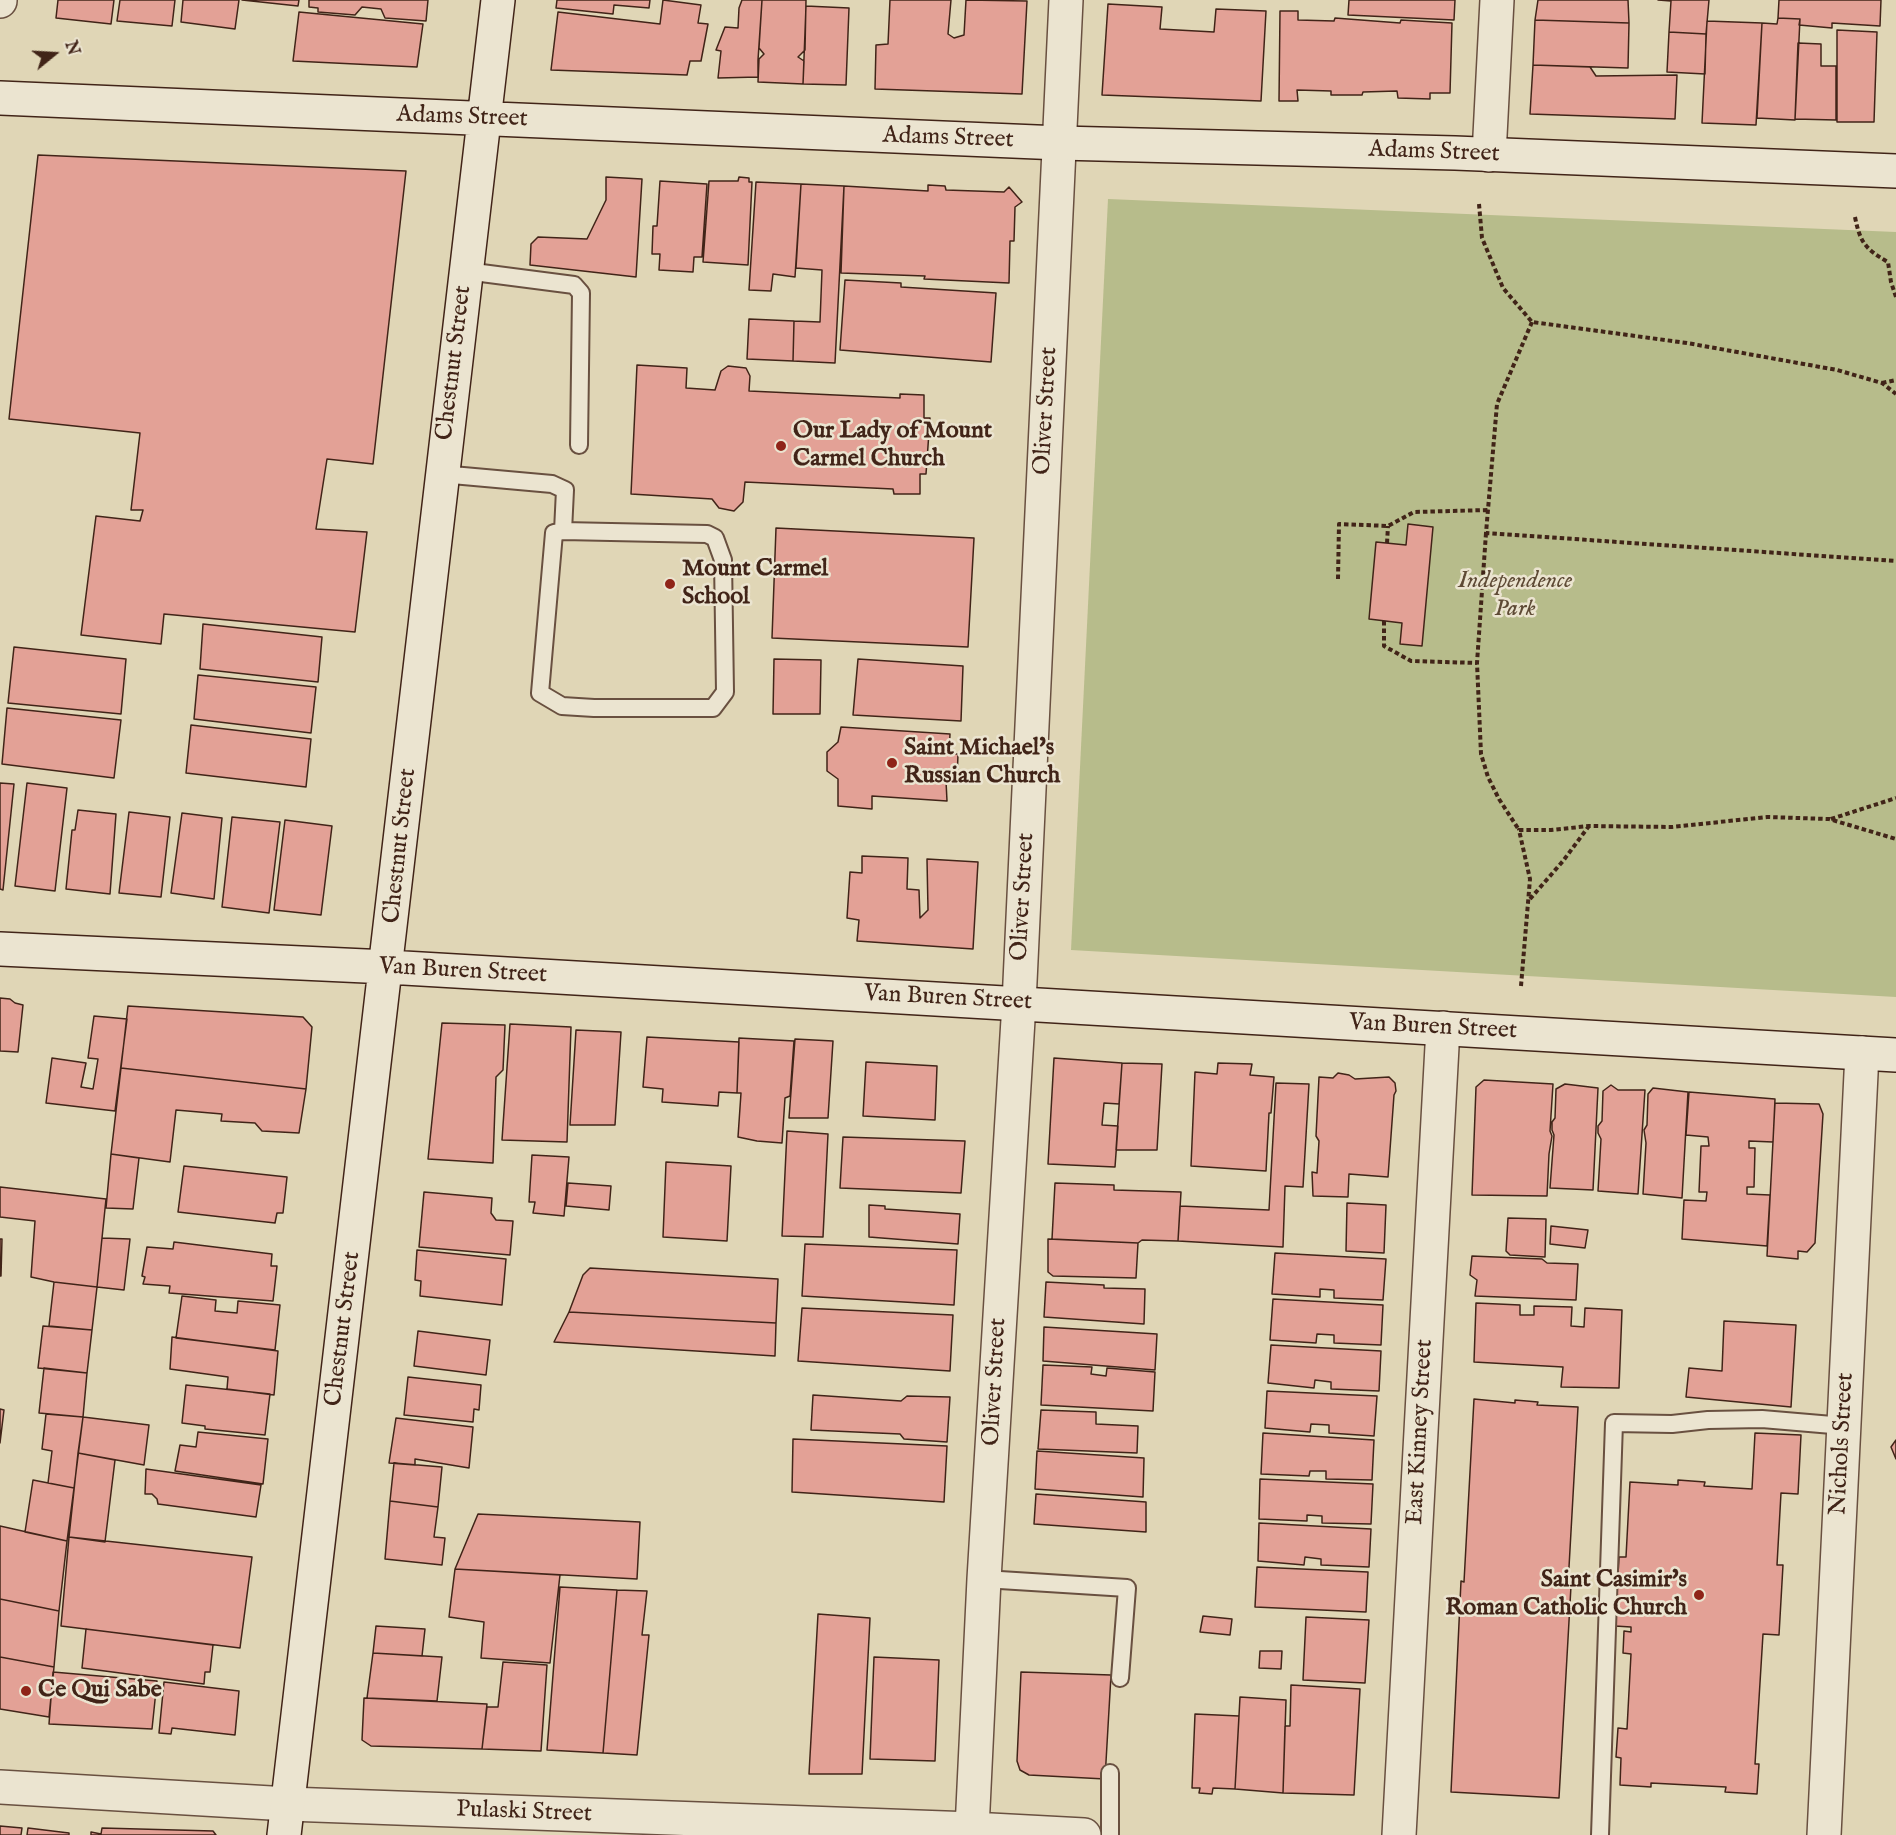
<!DOCTYPE html>
<style>
body{margin:0}
#map{position:relative;width:1896px;height:1835px;overflow:hidden;background:#e0d6b6;font-family:"IM FELL English",serif}
canvas{display:block}
.north{position:absolute;left:24px;top:24px;width:60px;height:60px;-webkit-text-stroke:4px #ebe4d0;paint-order:stroke;rotate:72deg;font-size:16px;font-weight:700;line-height:24px;text-align:center;color:#412418}
.north::after{content:'';display:block;margin:auto;width:21px;height:27px;background:#412418;clip-path:polygon(50% 0,100% 100%,50% 72%,0 100%)}
</style>
<div id="map">
<canvas width="1896" height="1835"></canvas>
<div class="north">N</div>
</div>
<script>
const c = document.querySelector('canvas').getContext('2d');
c.lineJoin = 'round';
function paint(path, color) {
  c.fillStyle = color;
  c.fill(path, 'evenodd');
}
function trace(path, color, width, dash) {
  c.strokeStyle = color;
  c.lineWidth = width;
  c.lineCap = dash ? 'butt' : 'round';
  c.setLineDash(dash || []);
  c.stroke(path);
}
function drawText(font, color, halo, rows, align = 'center') {
  c.font = font + ' "IM FELL English",serif';
  c.lineWidth = 5;
  c.setLineDash([]);
  c.textBaseline = 'middle';
  c.strokeStyle = halo;
  c.fillStyle = color;
  for (const [text, x, y, turn = 0] of rows) {
    c.save();
    c.translate(x, y);
    c.rotate((+turn || 0) * Math.PI / 180);
    c.textAlign = isNaN(turn) ? turn : align;
    if (halo) c.strokeText(text, 0, 0);
    c.fillText(text, 0, 0);
    c.restore();
  }
}
paint(new Path2D(`
 M1108 199 1896 232V997L1071 950Z`), '#b7bc8b');
const building = new Path2D(`
 M58 0H114L111 24 56 18Z
 M120 0H175L172 26 117 21Z
 M183 0H239L235 29 181 22Z
 M242 0H299L298 6Z
 M309 0H428L426 21 385 18 381 9 362 7 355 15 318 12V8L309 7Z
 M557 0H650L649 8 614 5 613 14 556 8Z
 M663 0 701 5 698 23 708 24 701 61H690L687 75 551 70 558 12 660 24Z
 M742 0H762L758 60V77L718 78 721 51 716 50 725 27 738 28 739 8Z
 M762 0H806L805 50 798 57 804 61 803 84 758 82 759 59 764 54 759 48Z
 M890 0H951L948 34 954 38 964 35 966 0 1027 1 1022 94 875 89 876 45 888 44Z
 M1349 0H1455L1454 20 1348 15Z
 M1538 0H1628L1629 23 1535 20Z
 M1658 0H1709L1706 34 1669 32 1671 1Z
 M1779 0H1881L1880 26 1832 23V28L1799 25 1800 19 1778 18Z
 M1108 4 1162 7 1160 29 1214 32 1216 9 1266 11 1261 101 1102 95Z
 M806 6 849 8 846 85 803 84Z
 M1280 11H1298V20L1334 21 1335 18 1400 23 1401 20 1452 23 1450 93H1430V99L1398 98 1397 91 1363 92 1362 95H1331V91L1297 90 1298 101H1279Z
 M299 12 423 24 417 67 293 61Z
 M1778 18 1800 19 1795 120 1757 118 1762 23 1777 24Z
 M1535 20 1629 23 1628 68 1533 65Z
 M1707 21 1762 23 1756 125 1702 123Z
 M1837 30 1877 32 1874 122H1837Z
 M1669 32 1706 34 1705 74 1667 72Z
 M1798 43 1821 44V66H1836V120L1795 119Z
 M1533 65 1590 67 1596 76 1677 75 1675 119 1530 114Z
 M38 155 406 171 373 464 327 459 316 529 367 532 355 632 164 614 161 644 81 635 96 516 140 521 143 510H131L140 433 9 419Z
 M606 177 642 179 636 277 530 265 531 244 538 237 587 239 606 200Z
 M739 177 749 178V182H752L748 265 703 262 709 181H738Z
 M660 181 707 184 702 257H694L693 272 659 270 660 254H652L653 226H657Z
 M756 182 801 184 795 277 773 274 771 291 749 290Z
 M801 184 844 186 835 363 793 361 794 321 820 322 822 270 796 268Z
 M928 185 945 186 946 190 1004 192 1009 187 1022 202 1015 207 1014 241H1010L1009 283 924 279 925 276 841 273 844 186 928 191Z
 M845 280 901 283V287L996 293 991 362 840 350Z
 M749 319 794 321 793 361 747 359Z
 M637 365 687 368 686 388 715 390 721 371 728 366 746 368 750 376 749 391 900 398V394L924 395V418H930L926 474H920V494H894L893 489 745 482 743 502 734 511 719 508 712 499 631 494Z
 M1408 524 1433 527 1422 646 1400 644 1402 623 1369 619 1376 542 1406 545Z
 M776 528 974 538 968 647 772 638Z
 M203 624 322 637 318 682 200 669Z
 M14 647 126 659 121 714 8 703Z
 M774 659 821 660 820 714H773Z
 M858 659 963 666 961 721 853 715Z
 M198 675 316 687 311 733 194 719Z
 M7 708 121 720 114 778 2 764Z
 M191 725 311 739 306 787 186 773Z
 M841 727 950 734 949 754H958L957 780 946 781 947 801 872 796V809L838 806V779L827 771V752L838 742Z
 M0 783 14 784 3 890 0 889Z
 M27 783 67 788 55 891 15 886Z
 M78 810 116 814 110 894 66 889 72 830H75Z
 M129 812 170 817 161 897 119 893Z
 M182 813 222 818 214 899 171 893Z
 M232 817 280 822 269 913 222 907Z
 M285 820 332 826 321 915 274 910Z
 M862 856 908 858 907 889 919 890 920 918 928 910 927 859 978 862 973 949 857 941 859 920 847 918 850 872 862 873Z
 M0 998 10 999 15 1003 23 1005 18 1052 0 1051Z
 M128 1006 303 1017 312 1027 306 1089 121 1068Z
 M94 1016 127 1019 115 1111 46 1103 52 1058 86 1063 81 1087 93 1089 98 1059 88 1058Z
 M442 1023 505 1025 503 1070 496 1077 493 1163 428 1159Z
 M510 1024 571 1027 567 1142 502 1140Z
 M576 1030 621 1032 615 1125H570Z
 M647 1037 739 1042 737 1093 719 1092 718 1106 662 1102 663 1089 643 1087Z
 M739 1038 794 1041 790 1096 785 1098 782 1143 757 1141 738 1137 741 1093H737Z
 M795 1039 833 1041 828 1118H789Z
 M1054 1058 1122 1063 1119 1104 1104 1103 1102 1125 1118 1126 1115 1167 1048 1164Z
 M866 1062 937 1066 935 1120 863 1116Z
 M1122 1063 1162 1064 1157 1150H1116Z
 M1218 1063 1252 1064 1250 1075 1274 1077 1271 1113H1269L1266 1171 1191 1166 1195 1072 1217 1074Z
 M121 1068 306 1089 299 1133 262 1131 255 1123 221 1121 222 1114 176 1110 170 1162 111 1154Z
 M1338 1073 1349 1075 1355 1079 1389 1077 1395 1083 1396 1091 1394 1095 1388 1177 1349 1174 1348 1197 1313 1196 1312 1172 1317 1173 1319 1141 1316 1136 1319 1077 1333 1078Z
 M1484 1080 1553 1084 1550 1131 1552 1136 1549 1154 1547 1196 1472 1195 1476 1087Z
 M1276 1083 1309 1084 1303 1187 1285 1186 1283 1247 1178 1241 1180 1206 1269 1210Z
 M1565 1084 1598 1088 1593 1190 1550 1188 1554 1135 1552 1130V1122L1555 1118 1556 1089Z
 M1611 1085 1618 1090H1645L1638 1194 1598 1191 1601 1139 1598 1133V1126L1602 1121 1603 1091Z
 M1653 1088 1688 1092 1682 1198 1643 1194 1646 1143 1644 1130 1647 1125 1648 1094Z
 M1689 1092 1775 1099 1773 1142 1749 1141V1148H1755L1754 1187H1747V1194L1770 1195 1767 1246 1682 1239 1684 1200 1706 1201 1707 1192H1699L1701 1146H1709L1708 1137 1686 1135Z
 M1775 1103 1819 1104 1823 1114 1815 1243 1807 1252 1798 1251V1259L1767 1256Z
 M787 1131 828 1134 823 1237 782 1236Z
 M843 1137 965 1141 961 1193 840 1188Z
 M111 1154 139 1158 133 1209 106 1208Z
 M532 1155 569 1157 564 1216 533 1213 535 1202H529Z
 M666 1162 731 1166 727 1241 663 1237Z
 M184 1166 287 1177 283 1213H277L275 1223 178 1212Z
 M568 1183 611 1186 609 1210 566 1206Z
 M1055 1183 1114 1185V1190L1181 1192 1178 1241 1142 1240 1138 1243 1052 1239Z
 M0 1187 106 1199 97 1287 54 1282 31 1277 35 1221 0 1217Z
 M424 1192 492 1198 491 1213 496 1220 513 1221 510 1255 419 1247Z
 M1347 1203 1386 1205 1384 1253 1346 1251Z
 M869 1205 885 1206V1209L960 1214 958 1244 869 1237Z
 M1508 1218 1546 1219 1545 1257 1510 1255 1506 1251Z
 M1551 1226 1588 1230 1585 1248 1550 1244Z
 M102 1238 130 1239 124 1290 97 1287Z
 M0 1239H2L1 1276H0Z
 M1048 1239 1138 1243 1136 1278 1053 1276 1048 1272Z
 M174 1242 272 1254 271 1266H277L273 1301 169 1293 170 1286 143 1284 145 1277 142 1276 147 1247 173 1249Z
 M805 1244 957 1250 954 1305 802 1296Z
 M417 1250 506 1259 502 1305 420 1296 421 1281 415 1280Z
 M1275 1253 1386 1259 1383 1300 1334 1298V1290L1320 1289V1297L1272 1294Z
 M1472 1256 1542 1259 1547 1263 1578 1264 1576 1300 1475 1296 1477 1280 1470 1275Z
 M590 1268 778 1279 776 1323 569 1312 583 1275Z
 M54 1282 97 1287 92 1330 49 1326Z
 M1046 1282 1104 1285V1288L1145 1289 1144 1324 1044 1317Z
 M182 1296 216 1300 215 1311 237 1313 238 1301 280 1305 275 1350 176 1338Z
 M1273 1299 1383 1305 1381 1345 1334 1343V1335L1317 1334 1316 1343 1270 1340Z
 M1476 1303 1520 1305V1315H1534V1306L1572 1307 1571 1326 1584 1327 1585 1308 1622 1310 1619 1388 1561 1387 1563 1367 1474 1362Z
 M802 1308 953 1315 950 1371 798 1361Z
 M569 1312 776 1323 775 1356 554 1342Z
 M1724 1321 1796 1325 1791 1407 1686 1397 1689 1368 1722 1371Z
 M43 1326 92 1330 87 1373 38 1368Z
 M1044 1327 1157 1334 1155 1370 1043 1361Z
 M418 1331 490 1340 486 1375 414 1366Z
 M172 1337 278 1351 274 1395 227 1389 228 1377 170 1369Z
 M1271 1345 1381 1351 1379 1391 1331 1389V1382L1315 1380 1314 1388 1268 1383Z
 M1043 1365 1092 1367 1091 1374 1106 1376 1107 1368 1155 1372 1153 1411 1041 1405Z
 M44 1368 87 1373 83 1417 39 1413Z
 M408 1377 481 1385 479 1410 474 1409 473 1422 404 1415Z
 M186 1385 270 1394 265 1435 205 1429V1426L182 1423Z
 M1267 1391 1377 1396 1374 1436 1329 1433V1425L1311 1424 1310 1432 1265 1428Z
 M813 1395 901 1401 907 1396 950 1397 947 1442 904 1439 900 1434 811 1430Z
 M1474 1399 1515 1403V1400L1538 1402 1537 1405 1578 1407 1568 1585 1571 1586 1559 1798 1451 1792 1461 1581 1464 1582Z
 M0 1409 4 1410 0 1443Z
 M1041 1410 1096 1412V1424L1138 1426 1137 1453 1038 1449Z
 M46 1414 83 1417 74 1488 48 1483 52 1451 42 1449Z
 M83 1417 149 1425 144 1465 78 1453Z
 M396 1418 473 1427 469 1468 415 1459V1465L389 1463Z
 M198 1432 268 1439 263 1484 175 1471 180 1445 196 1447Z
 M1263 1433 1374 1440 1372 1480 1326 1479V1471H1310L1309 1476 1261 1474Z
 M1755 1433 1801 1435 1798 1494 1781 1493 1777 1565H1783L1779 1635 1763 1634 1755 1764H1759L1757 1794 1725 1792 1726 1787 1651 1783V1787L1620 1785 1621 1758 1616 1757 1618 1728 1627 1729 1631 1654 1623 1653 1624 1631 1631 1632V1627L1615 1626 1619 1557H1626L1630 1482 1678 1485V1480L1705 1482 1704 1486 1752 1489Z
 M793 1439 947 1446 944 1502 792 1492Z
 M1896 1440V1459L1891 1447Z
 M1037 1451 1144 1458 1143 1497 1035 1489Z
 M78 1453 115 1460 105 1542 69 1537Z
 M394 1463 442 1467 438 1507 390 1501Z
 M146 1469 261 1485 256 1517 158 1504 157 1499 152 1494H145Z
 M1260 1479 1373 1484 1371 1524 1322 1523V1516L1307 1515V1521L1259 1519Z
 M33 1480 74 1488 67 1541 25 1532Z
 M1036 1494 1146 1502V1532L1034 1524Z
 M390 1501 438 1507 434 1537 445 1538 442 1565 385 1559Z
 M478 1514 640 1522 637 1579 455 1569Z
 M1259 1523 1371 1529 1369 1567 1321 1565V1559L1305 1557 1304 1565 1258 1561Z
 M0 1526 67 1541 59 1611 0 1599Z
 M69 1537 252 1557 240 1648 61 1626Z
 M1257 1567 1368 1572 1366 1612 1255 1607Z
 M455 1569 560 1575 550 1663 481 1658 484 1622 449 1617Z
 M560 1587 617 1590 603 1753 547 1750Z
 M617 1590 647 1591 642 1635H649L637 1755 603 1753Z
 M0 1599 59 1611 54 1667 0 1657Z
 M818 1614 870 1618 862 1774H809Z
 M1203 1616 1232 1619 1230 1635 1200 1632Z
 M1306 1617 1369 1620 1365 1683 1303 1680Z
 M376 1626 425 1629 422 1656 373 1653Z
 M86 1629 213 1645 210 1672H205L204 1684 82 1668Z
 M1260 1651H1282L1281 1669 1259 1668Z
 M373 1653 442 1657 437 1701 367 1698Z
 M0 1657 54 1667 49 1717 0 1709Z
 M874 1657 939 1660 935 1761 870 1759Z
 M503 1662 547 1665 541 1751 482 1749 487 1707H498Z
 M53 1672 157 1681 152 1729 49 1724Z
 M1021 1672 1111 1675 1105 1779 1029 1775 1020 1770 1017 1761Z
 M164 1682 239 1691 235 1735 172 1728 171 1734 159 1733Z
 M1291 1685 1360 1689 1354 1795 1283 1793 1285 1726H1290Z
 M1240 1697 1286 1700 1283 1793 1235 1789Z
 M364 1698 487 1704 482 1749 371 1746 362 1740Z
 M1195 1714 1239 1716 1235 1789 1213 1788 1212 1794 1199 1793 1200 1788H1192Z
 M0 1826 22 1828 21 1835H0Z
 M28 1828 69 1833V1835H27Z
 M102 1828 213 1831 216 1835H91V1832L101 1834Z`);
paint(building, '#e3a196');
trace(building, '#412418', 1.5);
const lane = new Path2D(`
 M466 271 574 285 581 293 579 445
 M441 474 552 484 565 490 563 531 707 534 715 538 723 560 725 692 713 708H594L562 706 540 693 554 533 563 531
 M984 1579 1127 1588 1120 1678
 M1110 1773V1835
 M1600 1835 1614 1423 1672 1424 1708 1420 1762 1419 1844 1426`);
const street = new Path2D(`
 M0 1V0
 M1489 155 1497 0
 M0 1787 288 1804 972 1829 1084 1835
 M972 1829 984 1579 1019 1003 1066 0
 M1399 1835 1443 1028
 M1824 1835 1862 1053`);
const secondary = new Path2D(`
 M0 98 1060 143 1455 153 1896 171
 M0 949 387 967 1896 1055
 M284 1835 498 0`);
trace(lane, '#695040', 20);
trace(street, '#695040', 36);
trace(secondary, '#412418', 36);
trace(new Path2D(`
 M1479 204 1482 238 1503 288 1532 322 1687 343 1837 370 1882 383 1896 394
 M1855 217C1860 242 1865 249 1888 262L1891 282 1896 297
 M1532 322 1497 404 1486 533 1896 561
 M1882 383 1896 380
 M1486 533 1477 663 1481 754 1488 777 1499 799 1519 830
 M1387 543 1388 526
 M1338 579 1339 524 1388 526 1414 512 1488 510
 M1384 621V646L1411 661 1477 663
 M1831 819 1896 798
 M1530 899 1563 861 1589 826
 M1521 986 1530 879 1519 830H1551L1589 826 1672 827 1767 817 1829 819 1896 839`), '#412418', 4, [4.5, 3]);
trace(lane, '#ebe4d0', 16);
trace(street, '#ebe4d0', 33);
trace(secondary, '#ebe4d0', 33);
for (const [x, y, r, color] of [
 [781,446,6,"#8f2418"],
 [670,584,6,"#8f2418"],
 [892,763,6,"#8f2418"],
 [1699,1595,6,"#8f2418"],
 [26,1691,6,"#8f2418"]
]) {
  const dot = new Path2D();
  dot.arc(x, y, r, 0, 2 * Math.PI);
  c.fillStyle = color;
  c.fill(dot);
  trace(dot, '#ebe4d0', 2);
}
drawText('24px', '#412418', '#ebe4d0', [
 ["Adams Street",462,118,2],
 ["Adams Street",948,139,2],
 ["Adams Street",1434,153,2],
 ["Chestnut Street",455,363,-83],
 ["Oliver Street",1047,411,-87],
 ["Chestnut Street",401,846,-84],
 ["Oliver Street",1024,897,-87],
 ["Van Buren Street",463,972,3],
 ["Van Buren Street",948,999,3],
 ["Van Buren Street",1433,1028,3],
 ["Chestnut Street",344,1329,-83],
 ["Oliver Street",996,1382,-87],
 ["East Kinney Street",1421,1432,-87],
 ["Nichols Street",1843,1444,-87],
 ["Pulaski Street",524,1813,2]
]);
drawText('bold 24px', '#412418', '#ebe4d0', [
 ["Our Lady of Mount",793,432],
 ["Carmel Church",793,460],
 ["Mount Carmel",682,570],
 ["School",682,598],
 ["Saint Michael's",904,749],
 ["Russian Church",904,777],
 ["Saint Casimir's",1687,1581,"right"],
 ["Roman Catholic Church",1687,1609,"right"],
 ["Ce Qui Sabe",38,1691]
], 'left');
drawText('italic 24px', '#5e4a35', '#ebe4d0', [
 ["Independence",1515,582],
 ["Park",1515,610]
]);
</script>
